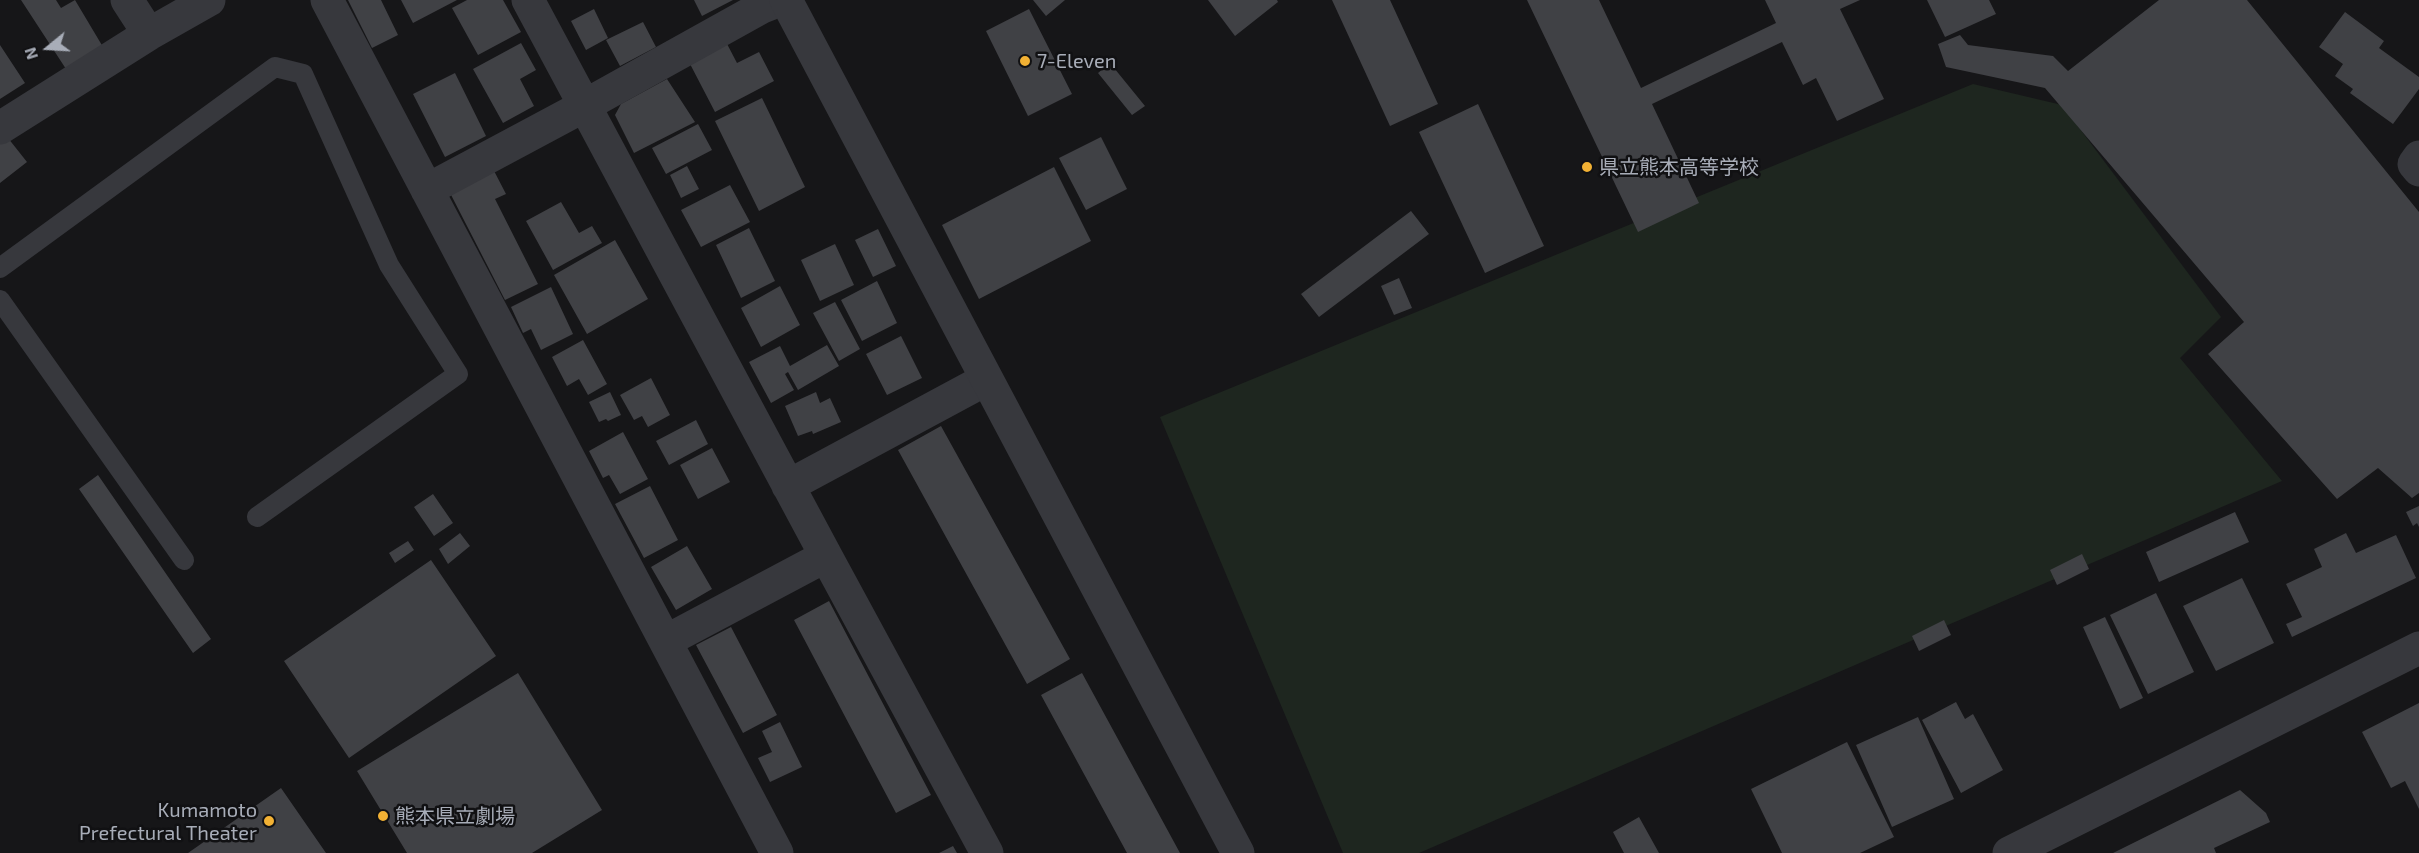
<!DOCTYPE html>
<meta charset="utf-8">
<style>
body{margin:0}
#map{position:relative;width:2419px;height:853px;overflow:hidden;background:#161618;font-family:"Exo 2",sans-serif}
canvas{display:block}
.north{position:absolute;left:18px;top:18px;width:60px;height:60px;-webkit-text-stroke:4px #111113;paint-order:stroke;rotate:252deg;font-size:16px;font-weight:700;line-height:24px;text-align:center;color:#a8adb8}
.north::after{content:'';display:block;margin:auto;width:21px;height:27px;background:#a8adb8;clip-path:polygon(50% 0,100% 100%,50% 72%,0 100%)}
</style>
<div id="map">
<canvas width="2419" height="853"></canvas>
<div class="north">N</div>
</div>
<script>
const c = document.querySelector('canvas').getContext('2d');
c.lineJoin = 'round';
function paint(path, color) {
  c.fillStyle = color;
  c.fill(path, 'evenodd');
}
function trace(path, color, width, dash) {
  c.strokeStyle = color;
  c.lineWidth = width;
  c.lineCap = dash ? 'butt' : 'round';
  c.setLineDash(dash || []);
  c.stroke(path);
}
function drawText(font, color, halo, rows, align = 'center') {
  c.font = font + ' "Exo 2","Noto Sans JP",sans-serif';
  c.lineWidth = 5;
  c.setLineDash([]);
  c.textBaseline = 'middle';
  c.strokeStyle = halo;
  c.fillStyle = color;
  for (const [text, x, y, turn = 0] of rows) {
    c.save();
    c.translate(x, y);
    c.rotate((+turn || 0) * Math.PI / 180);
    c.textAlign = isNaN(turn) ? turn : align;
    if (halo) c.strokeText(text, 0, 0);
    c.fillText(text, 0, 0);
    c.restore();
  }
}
paint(new Path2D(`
 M1973 84 2062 105 2221 317 2180 358 2282 481 1419 853H1343L1160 417Z`), '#1e261f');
paint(new Path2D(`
 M21 0H56L61 8 75 0 103 47 66 69Z
 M348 0H381L398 35 372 48Z
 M401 0H457L413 23Z
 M467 0H503L521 32 478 55 452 8Z
 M694 0H733L702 16Z
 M1033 0H1065L1046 16Z
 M1208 0H1277L1278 2 1235 36Z
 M1332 0H1390L1438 104 1390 126Z
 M1527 0H1599L1641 88 1776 23 1765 0H1860L1840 9 1884 99 1837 121 1816 78 1803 85 1782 42 1652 104 1699 203 1638 232Z
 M1927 0H1989L1996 14 1945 37Z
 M2159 0H2247L2419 212V493L2412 498 2378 468 2337 499 2208 354 2244 322 2045 88 1946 67 1938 44 1960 35 1968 45 2053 56 2068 71Z
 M594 9 608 38 586 50 571 21Z
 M1029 9 1072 94 1028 116 986 31Z
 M2345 12 2384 41 2379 48 2419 77V89L2393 124 2350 93 2353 89 2335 76 2343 64 2319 47Z
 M643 22 656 47 620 66 606 40Z
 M726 42 737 63 759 52 774 81 715 112 689 62Z
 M521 43 536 70 520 79 534 106 503 123 473 69Z
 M0 45 25 83 0 99Z
 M1110 63 1145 106 1132 115 1098 73Z
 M455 73 486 136 445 157 413 94Z
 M667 79 695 122 634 153 615 115 621 104Z
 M762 98 805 187 759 211 715 121Z
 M1478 104 1544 246 1485 273 1419 132Z
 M698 124 712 150 666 174 652 148Z
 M1101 137 1127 189 1086 210 1059 158Z
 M8 138 27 162 0 183V144Z
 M687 166 699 189 681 198 670 175Z
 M492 167 506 194 495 199 538 284 505 300 448 189Z
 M1054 167 1091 241 979 299 942 225Z
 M730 185 750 222 701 247 681 210Z
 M561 202 579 233 592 226 602 243 553 270 526 221Z
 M1411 211 1429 234 1319 317 1301 294Z
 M749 228 775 281 741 298 716 245Z
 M878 229 896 266 873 277 855 240Z
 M615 240 648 299 587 334 554 275Z
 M835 244 854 285 820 301 801 260Z
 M1399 278 1412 308 1394 315 1381 286Z
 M877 281 897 323 862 341 841 300Z
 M780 286 800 325 761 347 741 308Z
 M551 287 573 334 541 350 531 329 523 333 511 307Z
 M835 302 860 349 839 361 813 313Z
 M901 336 922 378 887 395 866 354Z
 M583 340 607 384 588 395 579 379 567 386 552 357Z
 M827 345 839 366 798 390 788 372 785 374 794 390 771 403 749 362 780 346 790 366Z
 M651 378 670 415 648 427 642 416 634 420 620 395Z
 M610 392 621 415 608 421 606 419 599 422 589 402Z
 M816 392 820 403 830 398 841 422 813 434 812 431 798 436 785 406Z
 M696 420 708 444 669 465 656 441Z
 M941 426 1070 659 1027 684 898 450Z
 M623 432 648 479 620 494 609 475 603 478 589 451Z
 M712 448 730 482 698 499 680 465Z
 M98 475 211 639 193 653 79 489Z
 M650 486 678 540 644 558 615 504Z
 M433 494 453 523 434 536 414 507Z
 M2419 506V527L2417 523 2413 526 2406 512Z
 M2235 512 2249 542 2159 582 2146 552Z
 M460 533 470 546 448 564 439 549Z
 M2346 533 2356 553 2396 535 2416 578 2292 637 2286 624 2302 617 2286 584 2322 567 2314 549Z
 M408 541 414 550 395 563 389 553Z
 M687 546 712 589 676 610 651 567Z
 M2082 554 2089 569 2057 585 2050 570Z
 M431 560 496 656 349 758 284 661Z
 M2242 578 2274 643 2216 671 2183 606Z
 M2156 593 2194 672 2148 694 2110 615Z
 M829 601 931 795 896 813 794 620Z
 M2105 617 2143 698 2120 709 2083 627Z
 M1944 620 1951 635 1919 651 1912 636Z
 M731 627 777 715 743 733 696 645Z
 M518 673 602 810 532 853H407L357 771Z
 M1082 673 1180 853H1127L1041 695Z
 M1956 702 1965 719 1973 714 2003 770 1961 793 1922 720Z
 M2419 703V809L2405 781 2391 788 2362 732Z
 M1918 717 1954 799 1892 827 1856 745Z
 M780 722 802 767 770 782 758 758 772 752 762 731Z
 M1847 742 1894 837 1860 853H1782L1751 789Z
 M281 788 326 853H188Z
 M2240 790 2266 813 2270 822 2214 848 2216 853H2113Z
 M1639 817 1659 853H1624L1613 832Z
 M953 846 957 853H939Z`), '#404145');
trace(new Path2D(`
 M0 268 275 67 303 74 389 265 458 374 257 517
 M0 300 184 560`), '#37383d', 20);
trace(new Path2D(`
 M127 0 149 34
 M327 0 777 853
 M528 0 826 556 666 641
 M0 128 149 34 209 0
 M2419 157 2414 164 2419 170
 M427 190 584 106 762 7 780 0
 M788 486 985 380
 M826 556 987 853`), '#37383d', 33);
trace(new Path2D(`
 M786 0 1238 853
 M2009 853 2419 648`), '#37383d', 33);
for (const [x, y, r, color] of [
 [1025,61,6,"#f2b134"],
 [1587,167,6,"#f2b134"],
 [383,816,6,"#f2b134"],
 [269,821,6,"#f2b134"]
]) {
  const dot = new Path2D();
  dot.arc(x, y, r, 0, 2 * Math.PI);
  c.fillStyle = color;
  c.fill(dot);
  trace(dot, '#111113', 2);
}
drawText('20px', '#a8adb8', '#111113', [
 ["7-Eleven",1037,61],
 ["県立熊本高等学校",1599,167],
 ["Kumamoto",257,810,"right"],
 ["Prefectural Theater",257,833,"right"],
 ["熊本県立劇場",395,816]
], 'left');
</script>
